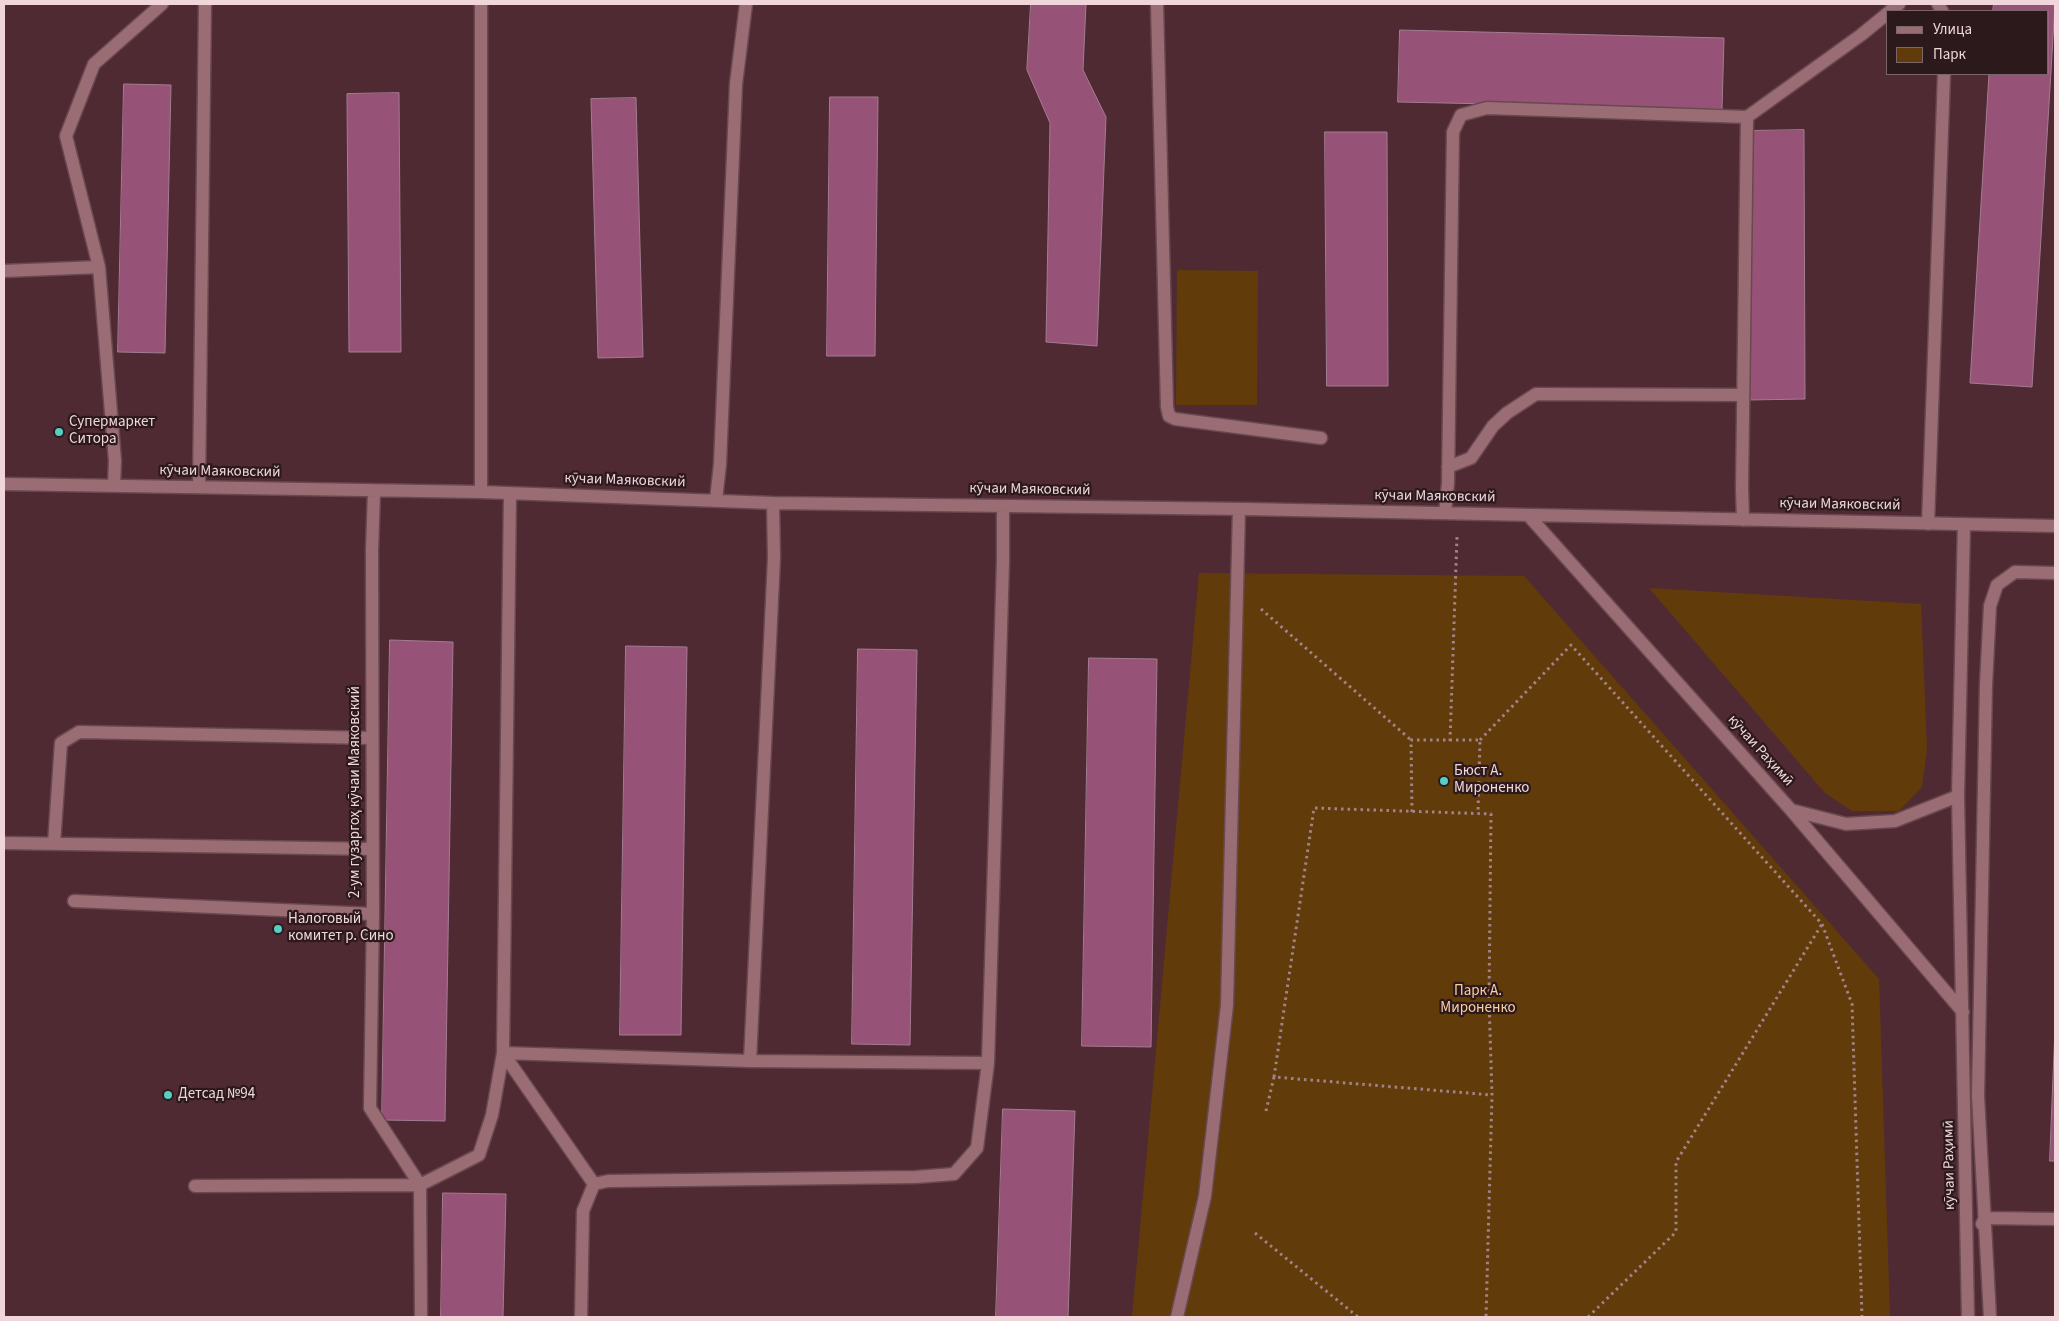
<!DOCTYPE html>
<meta charset="utf-8">
<style>
body{margin:0}
#map{position:relative;width:2059px;height:1321px;overflow:hidden;background:#502a32;font-family:"Source Sans 3",sans-serif}
canvas{display:block}
.frame{position:absolute;inset:0;border:5px solid #f0d6da;pointer-events:none}
.legend{position:absolute;left:1886px;top:10px;width:162px;height:65px;box-sizing:border-box;background:#2b191c;border:1px solid #7a6568;margin:0;padding:6px 9px;list-style:none;font-size:15px;color:#f0d6da}
.legend li{display:flex;align-items:center;gap:10px;height:25px}
.legend b{width:25px;border:1px solid #7a6568}
</style>
<div id="map">
<canvas width="2059" height="1321"></canvas>
<div class="frame"></div>
<ul class="legend">
<li><b style="height:6px;background:#9a6d75"></b>Улица</li>
<li><b style="height:14px;background:#613c0a"></b>Парк</li>
</ul>
</div>
<script>
const c = document.querySelector('canvas').getContext('2d');
c.lineJoin = 'round';
function paint(path, color) {
  c.fillStyle = color;
  c.fill(path, 'evenodd');
}
function trace(path, color, width, dash) {
  c.strokeStyle = color;
  c.lineWidth = width;
  c.lineCap = dash ? 'butt' : 'round';
  c.setLineDash(dash || []);
  c.stroke(path);
}
function drawText(font, color, halo, rows, align = 'center') {
  c.font = font + ' "Source Sans 3",sans-serif';
  c.lineWidth = 4.5;
  c.setLineDash([]);
  c.textBaseline = 'middle';
  c.strokeStyle = halo;
  c.fillStyle = color;
  for (const [text, x, y, turn = 0] of rows) {
    c.save();
    c.translate(x, y);
    c.rotate((+turn || 0) * Math.PI / 180);
    c.textAlign = isNaN(turn) ? turn : align;
    if (halo) c.strokeText(text, 0, 0);
    c.fillText(text, 0, 0);
    c.restore();
  }
}
paint(new Path2D(`
 M1177 270 1258 271 1257 405H1176Z
 M1199 573 1524 576 1879 979 1890 1317H1132Z
 M1649 588 1921 604 1927 749 1922 787 1899 811H1852L1825 793Z`), '#613c0a');
const building = new Path2D(`
 M1031 4H1086L1083 70 1106 117 1097 346 1046 342 1050 123 1027 70Z
 M1994 4H2055L2032 387 1970 383 1989 74H2048V11H1993Z
 M1400 30 1724 38 1722 109 1398 102Z
 M124 84 171 85 165 353 118 352Z
 M399 93 401 352H349L347 94Z
 M830 97H878L875 356H827Z
 M636 98 643 357 598 358 591 99Z
 M1804 130 1805 399 1748 400 1747 131Z
 M1325 132H1387L1388 386H1327Z
 M390 640 453 642 445 1121 382 1120Z
 M626 646 687 647 681 1035H620Z
 M858 649 917 650 910 1045 852 1044Z
 M1089 658 1157 659 1151 1047 1082 1046Z
 M2055 1028V1161H2050Z
 M1003 1109 1075 1111 1068 1317H996Z
 M443 1193 506 1194 503 1317H441Z`);
paint(building, '#975278');
trace(building, '#a47c90', 1);
const minor = new Path2D(`
 M1157 4 1167 407 1169 416 1175 419 1321 438
 M1938 4 1942 11
 M1890 11 1899 4
 M4 271 99 267
 M1448 467 1471 458 1493 426 1507 413 1536 394 1743 395
 M4 484 481 492 773 503 1246 509 2055 526
 M114 486 115 461 99 267 66 136 94 64 162 4
 M199 487 205 4
 M374 491 372 551 373 914 370 1108 420 1185 421 1317
 M481 492V4
 M510 494 503 1053 750 1061 988 1063
 M716 500 720 464 736 84 746 4
 M1445 513 1448 483 1453 132 1461 115 1487 108 1747 117
 M1528 515 1791 810 1963 1012
 M1743 520 1742 488 1747 117 1861 35 1888 13
 M1928 524 1944 74
 M1964 524 1958 796 1968 1317
 M1791 810 1846 824 1895 821 1958 796
 M4 843 373 849
 M54 844 61 743 79 732 372 738
 M74 901 373 914
 M750 1061 774 558 773 503
 M195 1186 420 1185 479 1155 492 1115 503 1053 594 1184
 M1982 1224 1985 1218 2055 1219
 M581 1317 583 1211 594 1184 608 1181 916 1177 954 1174 977 1148 988 1063 1003 561V506
 M1177 1317 1205 1196 1227 1005 1239 509
 M1990 1317 1978 1096 1986 685 1990 606 1997 585 2015 572 2055 573`);
trace(minor, '#694850', 15);
trace(new Path2D(`
 M1261 609 1411 740
 M1480 740 1571 645 1822 924 1852 1004 1862 1317
 M1450 741 1457 537
 M1412 812 1411 740H1480L1478 813
 M1274 1077 1314 808 1491 814 1489 999 1492 1095 1486 1317
 M1266 1111 1274 1077 1492 1095
 M1255 1233 1358 1317
 M1588 1317 1676 1232V1162L1822 924`), '#a38389', 3, [2.5, 4]);
trace(minor, '#9a6d75', 12);
for (const [x, y, r, color] of [
 [59,432,5,"#56cec3"],
 [1444,781,5,"#56cec3"],
 [278,929,5,"#56cec3"],
 [168,1095,5,"#56cec3"]
]) {
  const dot = new Path2D();
  dot.arc(x, y, r, 0, 2 * Math.PI);
  c.fillStyle = color;
  c.fill(dot);
  trace(dot, '#2b191c', 2);
}
drawText('15px', '#f0d6da', '#2b191c', [
 ["Супермаркет",69,423],
 ["Ситора",69,440],
 ["Бюст А.",1454,772],
 ["Мироненко",1454,789],
 ["Налоговый",288,920],
 ["комитет р. Сино",288,937],
 ["Детсад №94",178,1095]
], 'left');
drawText('15px', '#f0d6da', '#2b191c', [
 ["кӯчаи Маяковский",220,472,1],
 ["кӯчаи Маяковский",625,481,2],
 ["кӯчаи Маяковский",1030,490,1],
 ["кӯчаи Маяковский",1435,497,1],
 ["кӯчаи Маяковский",1840,505,1],
 ["кӯчаи Раҳимӣ",1760,751,48],
 ["2-ум гузаргоҳ кӯчаи Маяковский",356,792,-90],
 ["кӯчаи Раҳимӣ",1950,1165,-91]
]);
drawText('15px', '#fbce9f', '#2b191c', [
 ["Парк А.",1478,992],
 ["Мироненко",1478,1009]
]);
</script>
